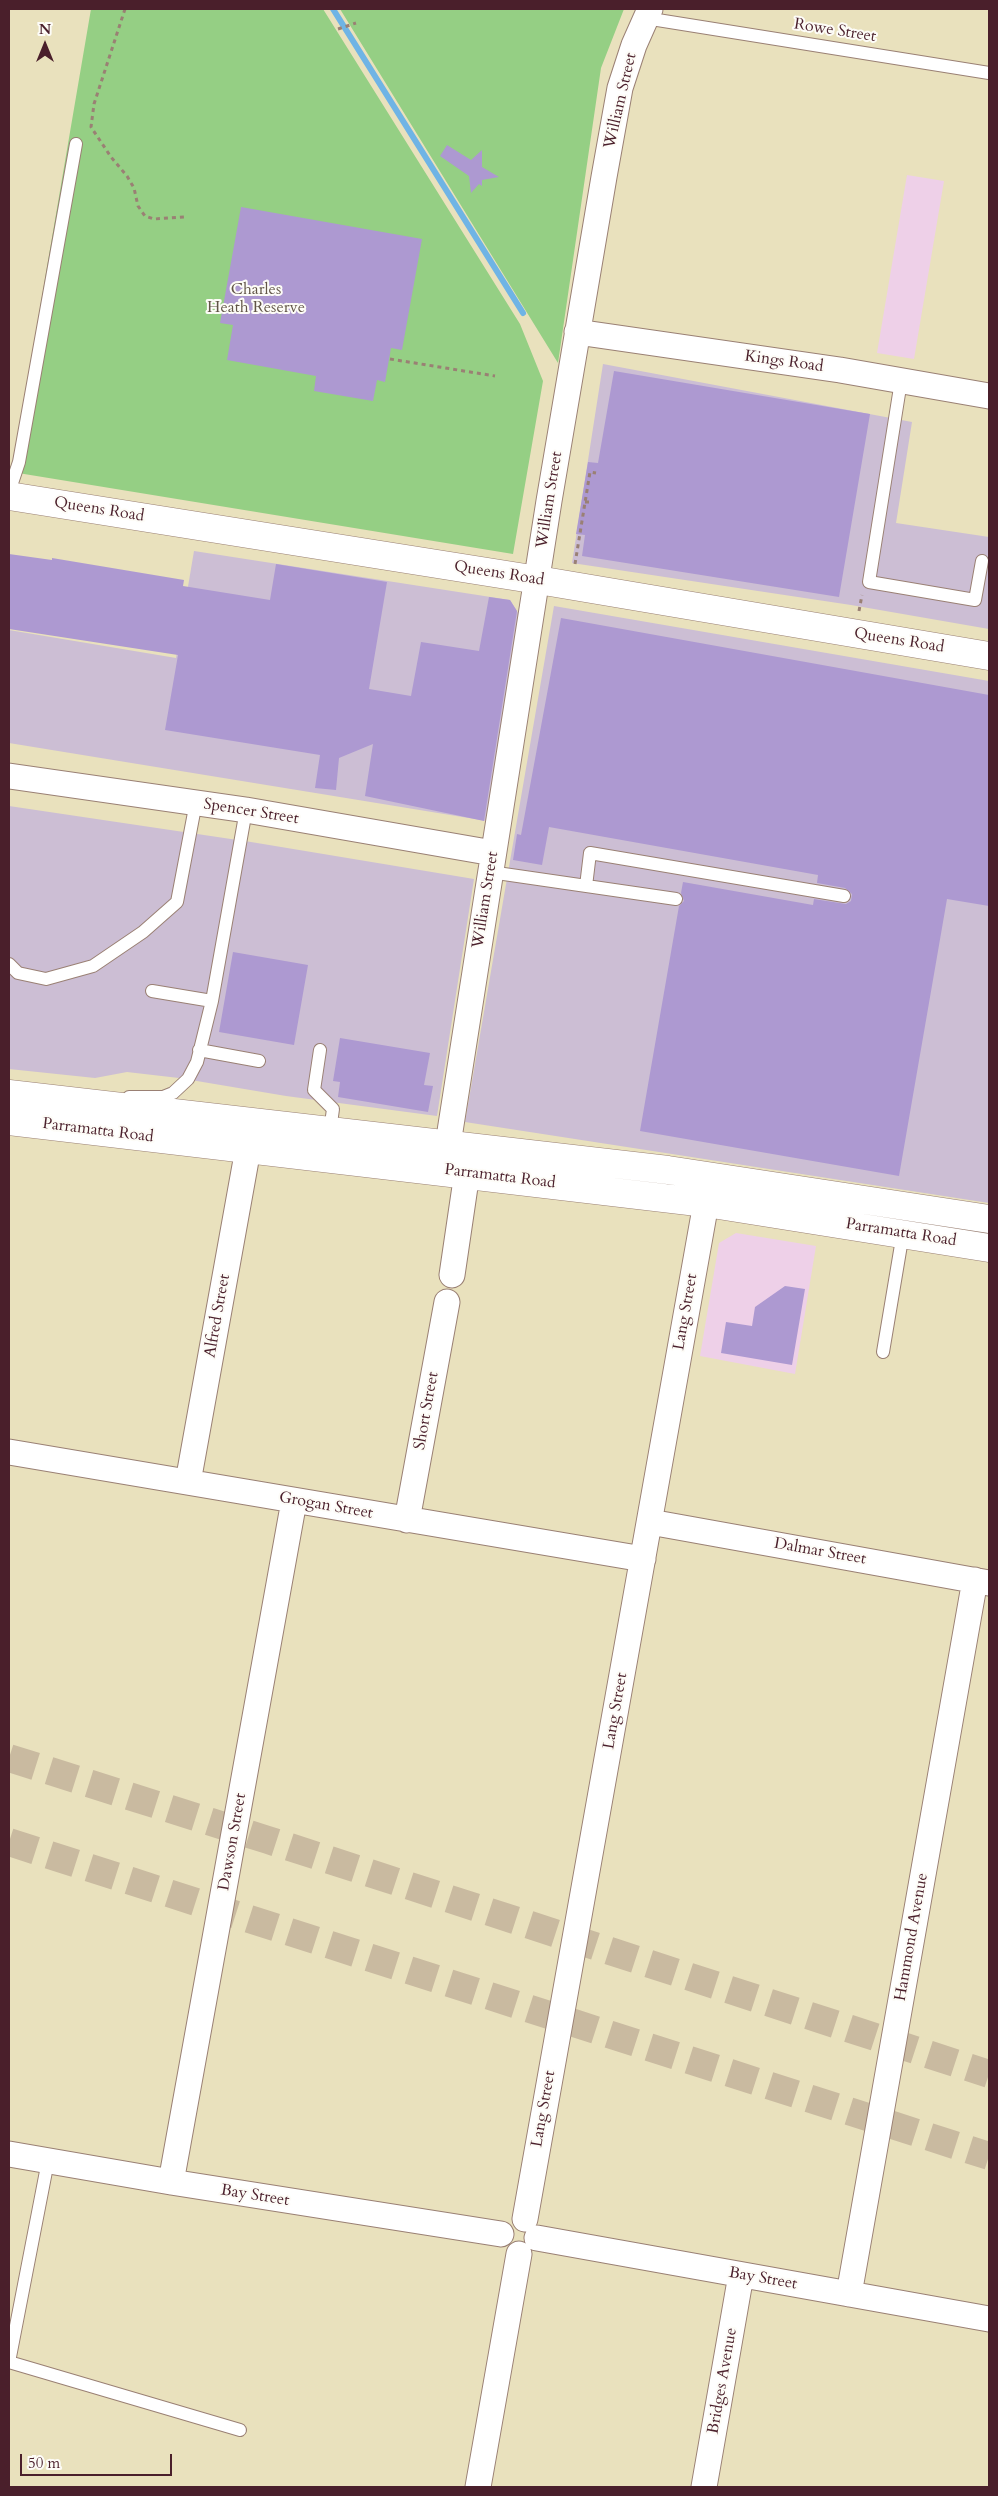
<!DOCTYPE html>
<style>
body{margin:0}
#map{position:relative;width:998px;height:2496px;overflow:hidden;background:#e9e1bd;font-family:Cardo,serif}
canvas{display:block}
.frame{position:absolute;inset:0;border:10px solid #4a1f2b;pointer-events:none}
.north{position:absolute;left:20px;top:20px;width:50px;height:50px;-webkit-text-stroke:4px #fdfcf7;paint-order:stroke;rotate:0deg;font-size:14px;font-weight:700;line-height:20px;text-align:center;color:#4a1f2b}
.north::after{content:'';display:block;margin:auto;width:18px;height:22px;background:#4a1f2b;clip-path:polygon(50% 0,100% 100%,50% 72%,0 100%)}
.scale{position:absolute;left:20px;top:2454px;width:152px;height:22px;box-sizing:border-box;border:2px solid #4a1f2b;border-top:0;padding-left:6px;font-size:15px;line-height:18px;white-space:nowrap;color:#4a1f2b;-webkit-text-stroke:4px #fdfcf7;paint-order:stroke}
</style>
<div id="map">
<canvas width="998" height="2496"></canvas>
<div class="frame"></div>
<div class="north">N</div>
<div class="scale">50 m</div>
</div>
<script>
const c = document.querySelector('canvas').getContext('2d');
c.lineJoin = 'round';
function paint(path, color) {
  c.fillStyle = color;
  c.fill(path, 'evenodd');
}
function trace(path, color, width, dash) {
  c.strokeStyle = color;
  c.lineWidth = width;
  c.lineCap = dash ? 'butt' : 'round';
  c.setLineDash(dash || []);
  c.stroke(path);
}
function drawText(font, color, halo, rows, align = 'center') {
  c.font = font + ' Cardo,serif';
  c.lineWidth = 4;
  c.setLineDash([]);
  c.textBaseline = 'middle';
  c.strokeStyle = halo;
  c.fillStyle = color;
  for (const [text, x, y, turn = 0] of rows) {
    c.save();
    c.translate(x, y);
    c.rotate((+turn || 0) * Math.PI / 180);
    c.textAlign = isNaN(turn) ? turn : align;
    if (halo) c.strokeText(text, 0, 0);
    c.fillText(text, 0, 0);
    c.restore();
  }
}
paint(new Path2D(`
 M907 175 944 181 914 359 877 353Z
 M736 1233 816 1246 795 1374 700 1356 719 1243Z`), '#eed0e8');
paint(new Path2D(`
 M603 364 912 422 896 523 989 537V629L851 605 572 563Z
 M194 551 510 600 520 616 487 821 9 743V630L176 658Z
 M554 606 989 681V1203L465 1122Z
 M9 806 251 842 474 879 437 1116 286 1096 179 1078 127 1072 95 1078 9 1069Z`), '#ccbed4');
paint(new Path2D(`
 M91 9H323L520 324 543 381 513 554 12 472Z
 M340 9H624L601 68 558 363Z`), '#95cf84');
trace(new Path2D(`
 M333 9 523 313`), '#6fb4e5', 6);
paint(new Path2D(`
 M447 145 471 160 482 150V167L499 177 482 180V186L479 184 471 193 469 176 440 156Z
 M241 207 422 239 402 350 391 348 385 382 377 380 373 401 314 391 316 376 227 360 233 325 220 323Z
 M614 371 870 414 839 597 582 556 585 535 576 534 588 462 598 463Z
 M9 554 52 560V558L184 580 183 586 270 600 276 564 387 582 369 689 411 696 421 642 479 651 489 597 510 600 517 611 484 821 365 796 373 744 339 758 336 790 315 788 320 755 165 730 178 655 9 629Z
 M561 618 989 695V906L947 899 899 1176 640 1131 679 906 684 901 681 893 683 882 813 905 814 899 846 904 851 901 852 894 845 888 817 883 818 875 549 827 542 865 513 860 517 834 521 835Z
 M233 952 308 965 294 1045 219 1032Z
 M340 1038 430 1053 424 1085 433 1086 428 1112 338 1097 340 1082 333 1081Z
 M785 1286 805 1289 792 1365 721 1353 726 1322 752 1326 755 1307Z`), '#ad99d1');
trace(new Path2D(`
 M9 1758 268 1840 989 2074
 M9 1842 989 2156`), '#c9baa0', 28, [28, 14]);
const service = new Path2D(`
 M645 18 989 73
 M901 381 869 582 975 600 982 561
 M9 492 19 462 76 144
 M490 872 676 899
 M586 886 590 853 844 896
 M9 964 18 973 46 979 93 966 143 932 177 902 196 802
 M152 991 212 1001
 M199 1050 259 1061
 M320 1050 314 1090 333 1109 330 1131
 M129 1097H163L173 1093 188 1079 197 1062 212 1001 246 810
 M883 1352 903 1233
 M48 2161 9 2362 240 2430`);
const minor = new Path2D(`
 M577 332 840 370 989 396
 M9 776 246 810 493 853
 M448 1144 549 501 604 177 620 88 634 45 650 9
 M452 1275 467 1173
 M9 1452 643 1559
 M188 1482 248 1149
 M407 1520 447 1302
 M650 1522 989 1583
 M9 2154 171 2182 501 2234
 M171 2182 294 1501
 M525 2219 706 1203
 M537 2238 989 2319
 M849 2294 975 1580
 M478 2487 519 2254
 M704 2487 741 2275`);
const primary = new Path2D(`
 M9 496 538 580 989 656`);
const trunk = new Path2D(`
 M9 1094 668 1170 989 1219
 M9 1121 706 1203 989 1248`);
trace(service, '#9a8074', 14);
trace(minor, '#9a8074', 27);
trace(primary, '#9a8074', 29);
trace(trunk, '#9a8074', 29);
trace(new Path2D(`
 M125 9 94 104 91 127 111 157 127 176 134 188 138 206 145 216 154 219 185 217
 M338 29 356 23
 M390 359 495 376
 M585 502H591
 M575 564 590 472 596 473
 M859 611 862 595`), '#9a8074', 3, [4, 4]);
trace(service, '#fff', 12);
trace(minor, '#fff', 25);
trace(primary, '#fff', 28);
trace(trunk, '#fff', 28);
drawText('16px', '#4a1f2b', '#fdfcf7', [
 ["Rowe Street",835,31,9],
 ["William Street",621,101,-77],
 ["Kings Road",784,362,8],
 ["William Street",550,500,-81],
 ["Queens Road",99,510,9],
 ["Queens Road",499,574,9],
 ["Queens Road",899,641,9],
 ["Spencer Street",251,812,9],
 ["William Street",486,900,-81],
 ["Parramatta Road",98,1131,7],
 ["Parramatta Road",500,1177,7],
 ["Parramatta Road",901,1233,9],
 ["Lang Street",686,1312,-80],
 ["Alfred Street",218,1316,-80],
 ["Short Street",427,1411,-80],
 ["Grogan Street",326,1506,10],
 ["Dalmar Street",820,1552,10],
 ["Lang Street",616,1711,-80],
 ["Dawson Street",233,1842,-80],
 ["Hammond Avenue",912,1937,-80],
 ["Lang Street",544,2109,-80],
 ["Bay Street",255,2196,9],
 ["Bay Street",763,2279,10],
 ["Bridges Avenue",723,2381,-80]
]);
drawText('16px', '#605446', '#fdfcf7', [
 ["Charles",256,290],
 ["Heath Reserve",256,308]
]);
</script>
